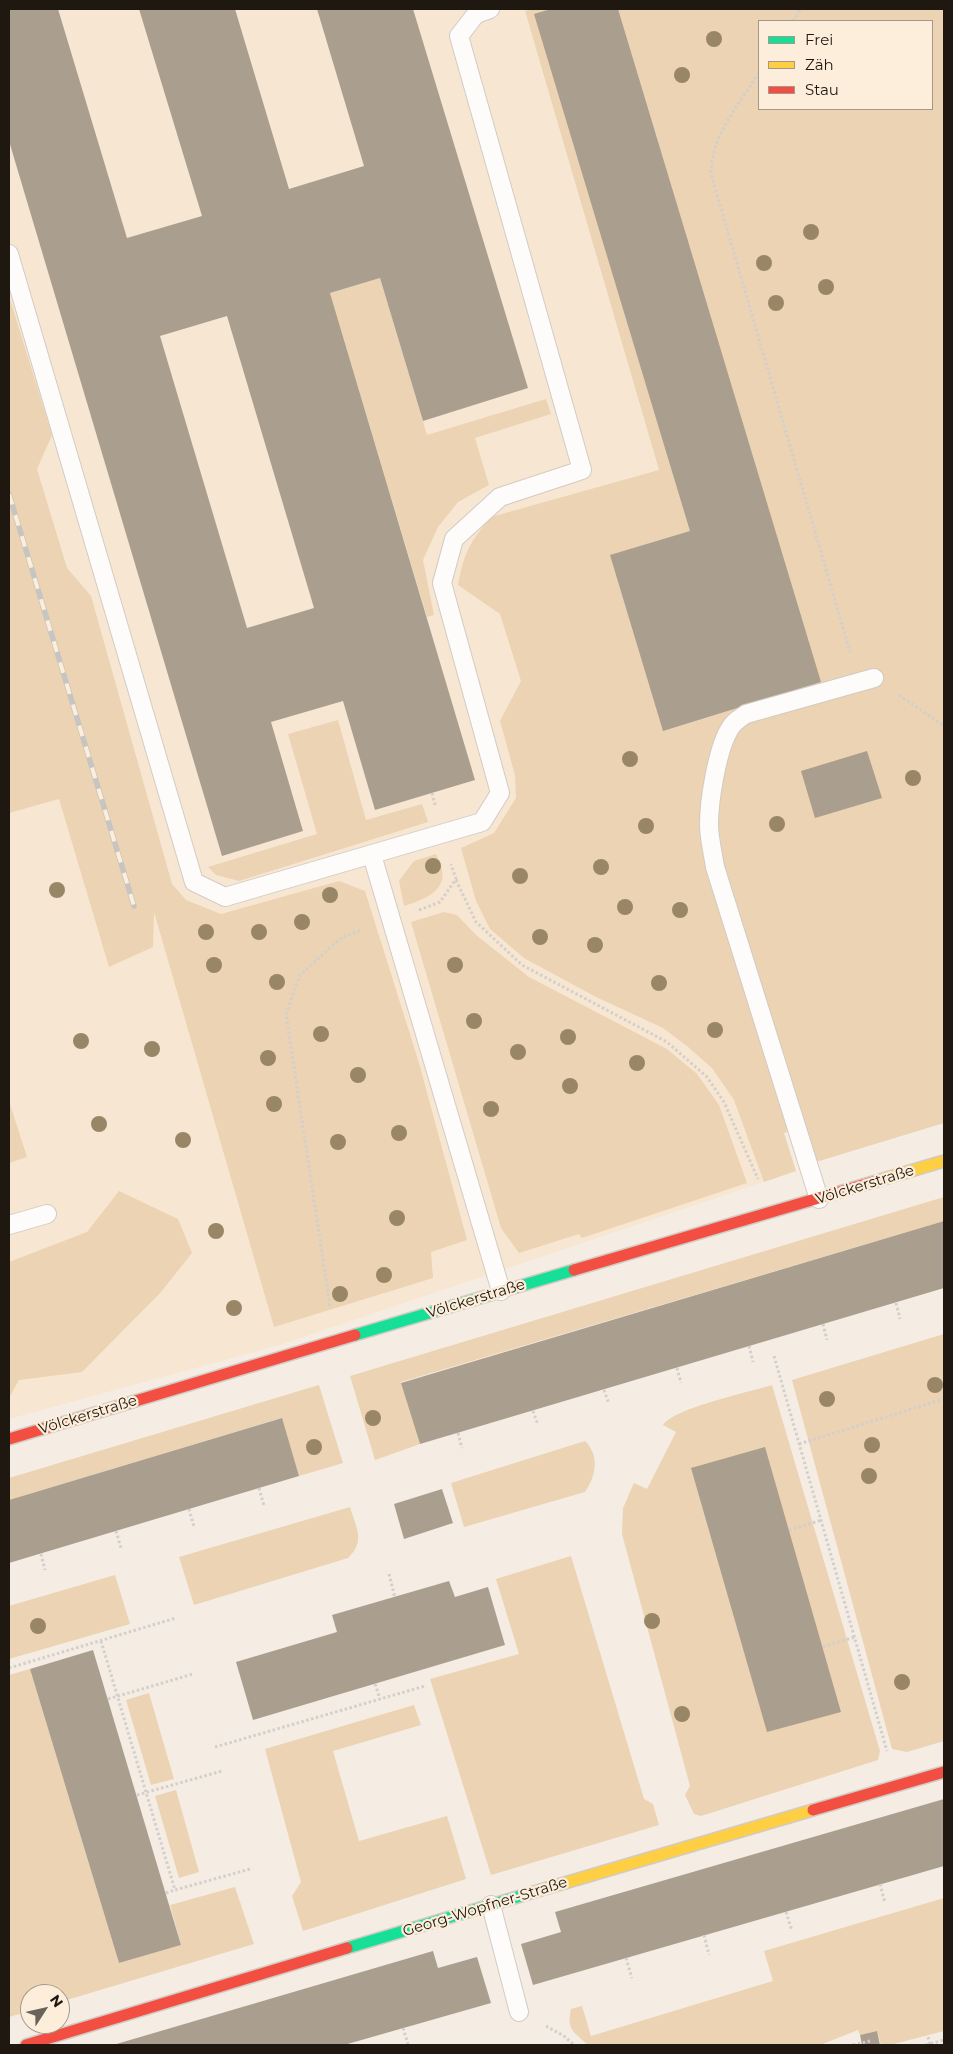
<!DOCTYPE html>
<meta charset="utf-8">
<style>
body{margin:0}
#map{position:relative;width:953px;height:2054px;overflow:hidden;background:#f5ede3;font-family:Montserrat,sans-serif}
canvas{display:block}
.frame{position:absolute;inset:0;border:10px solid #1f1810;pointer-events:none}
.legend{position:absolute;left:758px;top:20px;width:175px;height:90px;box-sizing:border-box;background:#fdeedb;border:1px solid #a4988a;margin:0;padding:6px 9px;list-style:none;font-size:15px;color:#1f1810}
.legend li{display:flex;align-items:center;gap:10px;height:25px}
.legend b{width:25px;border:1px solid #a4988a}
.north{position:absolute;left:20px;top:1984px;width:50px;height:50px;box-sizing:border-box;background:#fdeedb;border:1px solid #a4988a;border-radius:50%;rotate:55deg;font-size:14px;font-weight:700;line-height:20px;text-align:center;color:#1f1810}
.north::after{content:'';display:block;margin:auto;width:18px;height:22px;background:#6a635a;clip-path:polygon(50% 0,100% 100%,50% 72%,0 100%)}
</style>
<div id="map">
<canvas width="953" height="2054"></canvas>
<div class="frame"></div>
<ul class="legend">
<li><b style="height:6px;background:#16e098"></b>Frei</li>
<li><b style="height:6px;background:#ffcf43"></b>Zäh</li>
<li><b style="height:6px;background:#f24e42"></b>Stau</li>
</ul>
<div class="north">N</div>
</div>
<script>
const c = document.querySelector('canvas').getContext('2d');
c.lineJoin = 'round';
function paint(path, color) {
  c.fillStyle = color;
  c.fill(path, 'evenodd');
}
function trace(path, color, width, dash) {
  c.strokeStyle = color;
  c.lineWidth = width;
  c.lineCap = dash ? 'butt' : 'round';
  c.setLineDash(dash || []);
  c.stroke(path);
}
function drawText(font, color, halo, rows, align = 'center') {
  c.font = font + ' Montserrat,sans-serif';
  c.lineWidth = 4.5;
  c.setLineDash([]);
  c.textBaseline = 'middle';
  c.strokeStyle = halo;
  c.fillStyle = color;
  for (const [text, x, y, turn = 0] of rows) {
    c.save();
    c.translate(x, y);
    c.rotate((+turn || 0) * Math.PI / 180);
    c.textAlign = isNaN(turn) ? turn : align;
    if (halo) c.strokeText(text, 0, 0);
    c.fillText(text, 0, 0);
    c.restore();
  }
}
paint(new Path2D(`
 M9 9H532L525 11 676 529 784 1133 796 1171 280 1345 9 1419Z`), '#f7e7d2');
paint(new Path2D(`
 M532 9H944V1123L816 1162 804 1126 784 1133 796 1171 764 1182 734 1100 712 1068 687 1046 663 1028 596 997 524 958 490 929 476 901 461 848 494 833 516 798 515 775 500 721 521 681 500 614 458 585C464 552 470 542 491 517L659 470 525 11ZM759 21H932V109H759Z
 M380 278 427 435 546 399 551 414 475 438 489 485 458 502 438 527 423 560 434 615 427 617 330 293Z
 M9 296 52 435 37 469 67 568 91 596 172 884 186 900 221 914 339 881 365 891 419 1063 467 1240 431 1252 433 1278 274 1327 154 912 153 947 109 967 59 799 9 813Z
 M338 720 366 820 422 804 428 822 239 881 216 875 208 867 317 834 288 734Z
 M436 854C438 859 441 865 442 870 447 892 420 901 404 906L399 881 414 861Z
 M444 912 457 915 476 935 529 977 667 1049 697 1074 719 1105 747 1183 582 1238 579 1234 519 1253 501 1228 411 922Z
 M9 1101 27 1157 9 1163Z
 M119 1191 178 1219 192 1253 161 1292 82 1372 19 1380 9 1398V1262L87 1232Z
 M944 1197V1221L401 1382 420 1444 375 1460 350 1376Z
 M944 1334V1741L907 1752 892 1749 792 1380Z
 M319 1385 343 1463 299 1476 281 1418 9 1500V1478Z
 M772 1385 880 1751 878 1760 701 1816 694 1814 685 1795 690 1786 622 1534 623 1508 634 1483 647 1489 676 1432 663 1425C674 1408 750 1392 772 1385Z
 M585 1441C600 1456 596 1476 585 1492L464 1527 451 1483Z
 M350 1507C356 1528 366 1541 348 1558L194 1605 179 1557Z
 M571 1556 644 1799 653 1804 659 1825 491 1875 430 1679 519 1654 496 1579Z
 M115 1575 130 1624 9 1659V1606Z
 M30 1669 119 1963 181 1945 170 1905 235 1887 254 1944 60 2002V1994H30V2011L9 2017V1675Z
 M149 1693 174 1779 151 1785 126 1700Z
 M414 1705 421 1725 333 1751 359 1841 447 1816 466 1879 303 1931 292 1896 301 1882 265 1749Z
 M176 1790 199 1872 179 1878 155 1796Z
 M944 1898V2031L890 2045H881L877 2031 860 2035 858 2030 820 2045H588C574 2032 566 2030 571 2009L582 2006 591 2036 773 1981 764 1951Z`), '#ebd3b3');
paint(new Path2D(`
 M9 9H58L127 238 202 216 139 9H235L289 189 364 166 317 9H413L528 388 423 421 380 278 330 293 475 780 375 810 343 701 271 722 303 831 222 856 9 141ZM227 316 314 608 247 628 160 336Z
 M551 9H618L821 682 663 731 610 555 690 531 534 14Z
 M867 751 882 798 815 818 801 771Z
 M944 1221V1288L420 1444 401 1383Z
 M282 1418 299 1476 9 1563V1500Z
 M765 1447 841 1712 767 1732 691 1468Z
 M442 1489 453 1523 404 1539 394 1504Z
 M449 1581 455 1597 488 1587 505 1645 253 1720 236 1662 337 1632 332 1615Z
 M93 1650 181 1945 119 1963 30 1669Z
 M944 1799V1866L533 1985 521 1944 561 1932 555 1912Z
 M433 1951 438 1968 477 1957 491 2003 344 2045H113Z
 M877 2031 880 2045H862L860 2035Z`), '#aa9e8e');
const lane = new Path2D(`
 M9 254 194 882 225 897 482 822 500 793 442 583 454 539 500 497 582 470 459 36 476 14 490 9
 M372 855 501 1291
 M819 1199 715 867C713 853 709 838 709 825 709 800 717 751 729 730 733 722 739 719 746 714L874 678
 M9 1225 47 1214
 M491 1905 519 2012`);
const fast = new Path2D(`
 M355 1335 574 1270
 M347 1948 534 1892`);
const slow = new Path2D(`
 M880 1180 944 1161
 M534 1892 813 1810`);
const jam = new Path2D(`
 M574 1270 880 1180
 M9 1439 355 1335
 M813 1810 944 1772
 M26 2045 347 1948`);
trace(lane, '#d2cbc3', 20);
trace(fast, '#d2cbc3', 14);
trace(slow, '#d2cbc3', 14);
trace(jam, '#d2cbc3', 14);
trace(new Path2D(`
 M793 21 801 9
 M759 73C739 104 711 136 711 174L850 652
 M899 695 944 726
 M432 793 435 805
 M456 880 476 922 522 965 667 1042 707 1077 724 1102 758 1179
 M419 910 440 902 456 879 451 864
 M896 1303 900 1319
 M330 1306 286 1014 300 975 342 937 361 930
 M823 1324 827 1340
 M749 1346 753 1362
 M774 1356 887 1751
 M677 1368 681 1383
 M604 1390 609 1404
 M533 1411 538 1425
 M458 1433 462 1448
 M799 1444 944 1399
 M259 1488 264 1506
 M189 1509 194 1527
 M789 1530 822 1520
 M116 1531 121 1548
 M41 1554 45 1570
 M389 1574 395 1598
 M101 1641 175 1890 250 1869
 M823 1647 855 1637
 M9 1668 176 1618
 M375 1684 380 1699
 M108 1699 193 1674
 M215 1747 425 1686
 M137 1795 222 1771
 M880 1884 885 1903
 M166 1893 175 1890
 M786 1912 792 1931
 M704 1935 709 1955
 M626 1958 632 1978
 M546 2026 564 2036 574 2045
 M403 2028 408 2044
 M928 2037 930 2044
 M853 2045 870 2041
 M926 2045 944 2040`), '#d2cfcc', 3, [2.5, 2.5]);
trace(lane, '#fefcfb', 18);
trace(fast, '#16e098', 11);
trace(slow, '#ffcf43', 11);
trace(jam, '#f24e42', 11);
const rail = new Path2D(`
 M9 494 134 906`);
trace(rail, '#c7c5c2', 5.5);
trace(rail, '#fdeedb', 4, [11]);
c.fillStyle = '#998666';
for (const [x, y] of [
 [714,39],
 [682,75],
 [811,232],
 [764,263],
 [826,287],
 [776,303],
 [630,759],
 [913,778],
 [777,824],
 [646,826],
 [433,866],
 [601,867],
 [520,876],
 [57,890],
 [330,895],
 [625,907],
 [680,910],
 [302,922],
 [206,932],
 [259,932],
 [540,937],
 [595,945],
 [214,965],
 [455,965],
 [277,982],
 [659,983],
 [474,1021],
 [715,1030],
 [321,1034],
 [568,1037],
 [81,1041],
 [152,1049],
 [518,1052],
 [268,1058],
 [637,1063],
 [358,1075],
 [570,1086],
 [274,1104],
 [491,1109],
 [99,1124],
 [399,1133],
 [183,1140],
 [338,1142],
 [397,1218],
 [216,1231],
 [384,1275],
 [340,1294],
 [234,1308],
 [935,1385],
 [827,1399],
 [373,1418],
 [872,1445],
 [314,1447],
 [869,1476],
 [652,1621],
 [38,1626],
 [902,1682],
 [682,1714]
]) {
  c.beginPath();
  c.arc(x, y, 8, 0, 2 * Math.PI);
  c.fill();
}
drawText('15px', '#1f1810', '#fdeedb', [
 ["Völckerstraße",865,1185,-17],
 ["Völckerstraße",476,1299,-17],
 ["Völckerstraße",88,1415,-17],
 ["Georg-Wopfner-Straße",485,1907,-17]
]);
</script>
